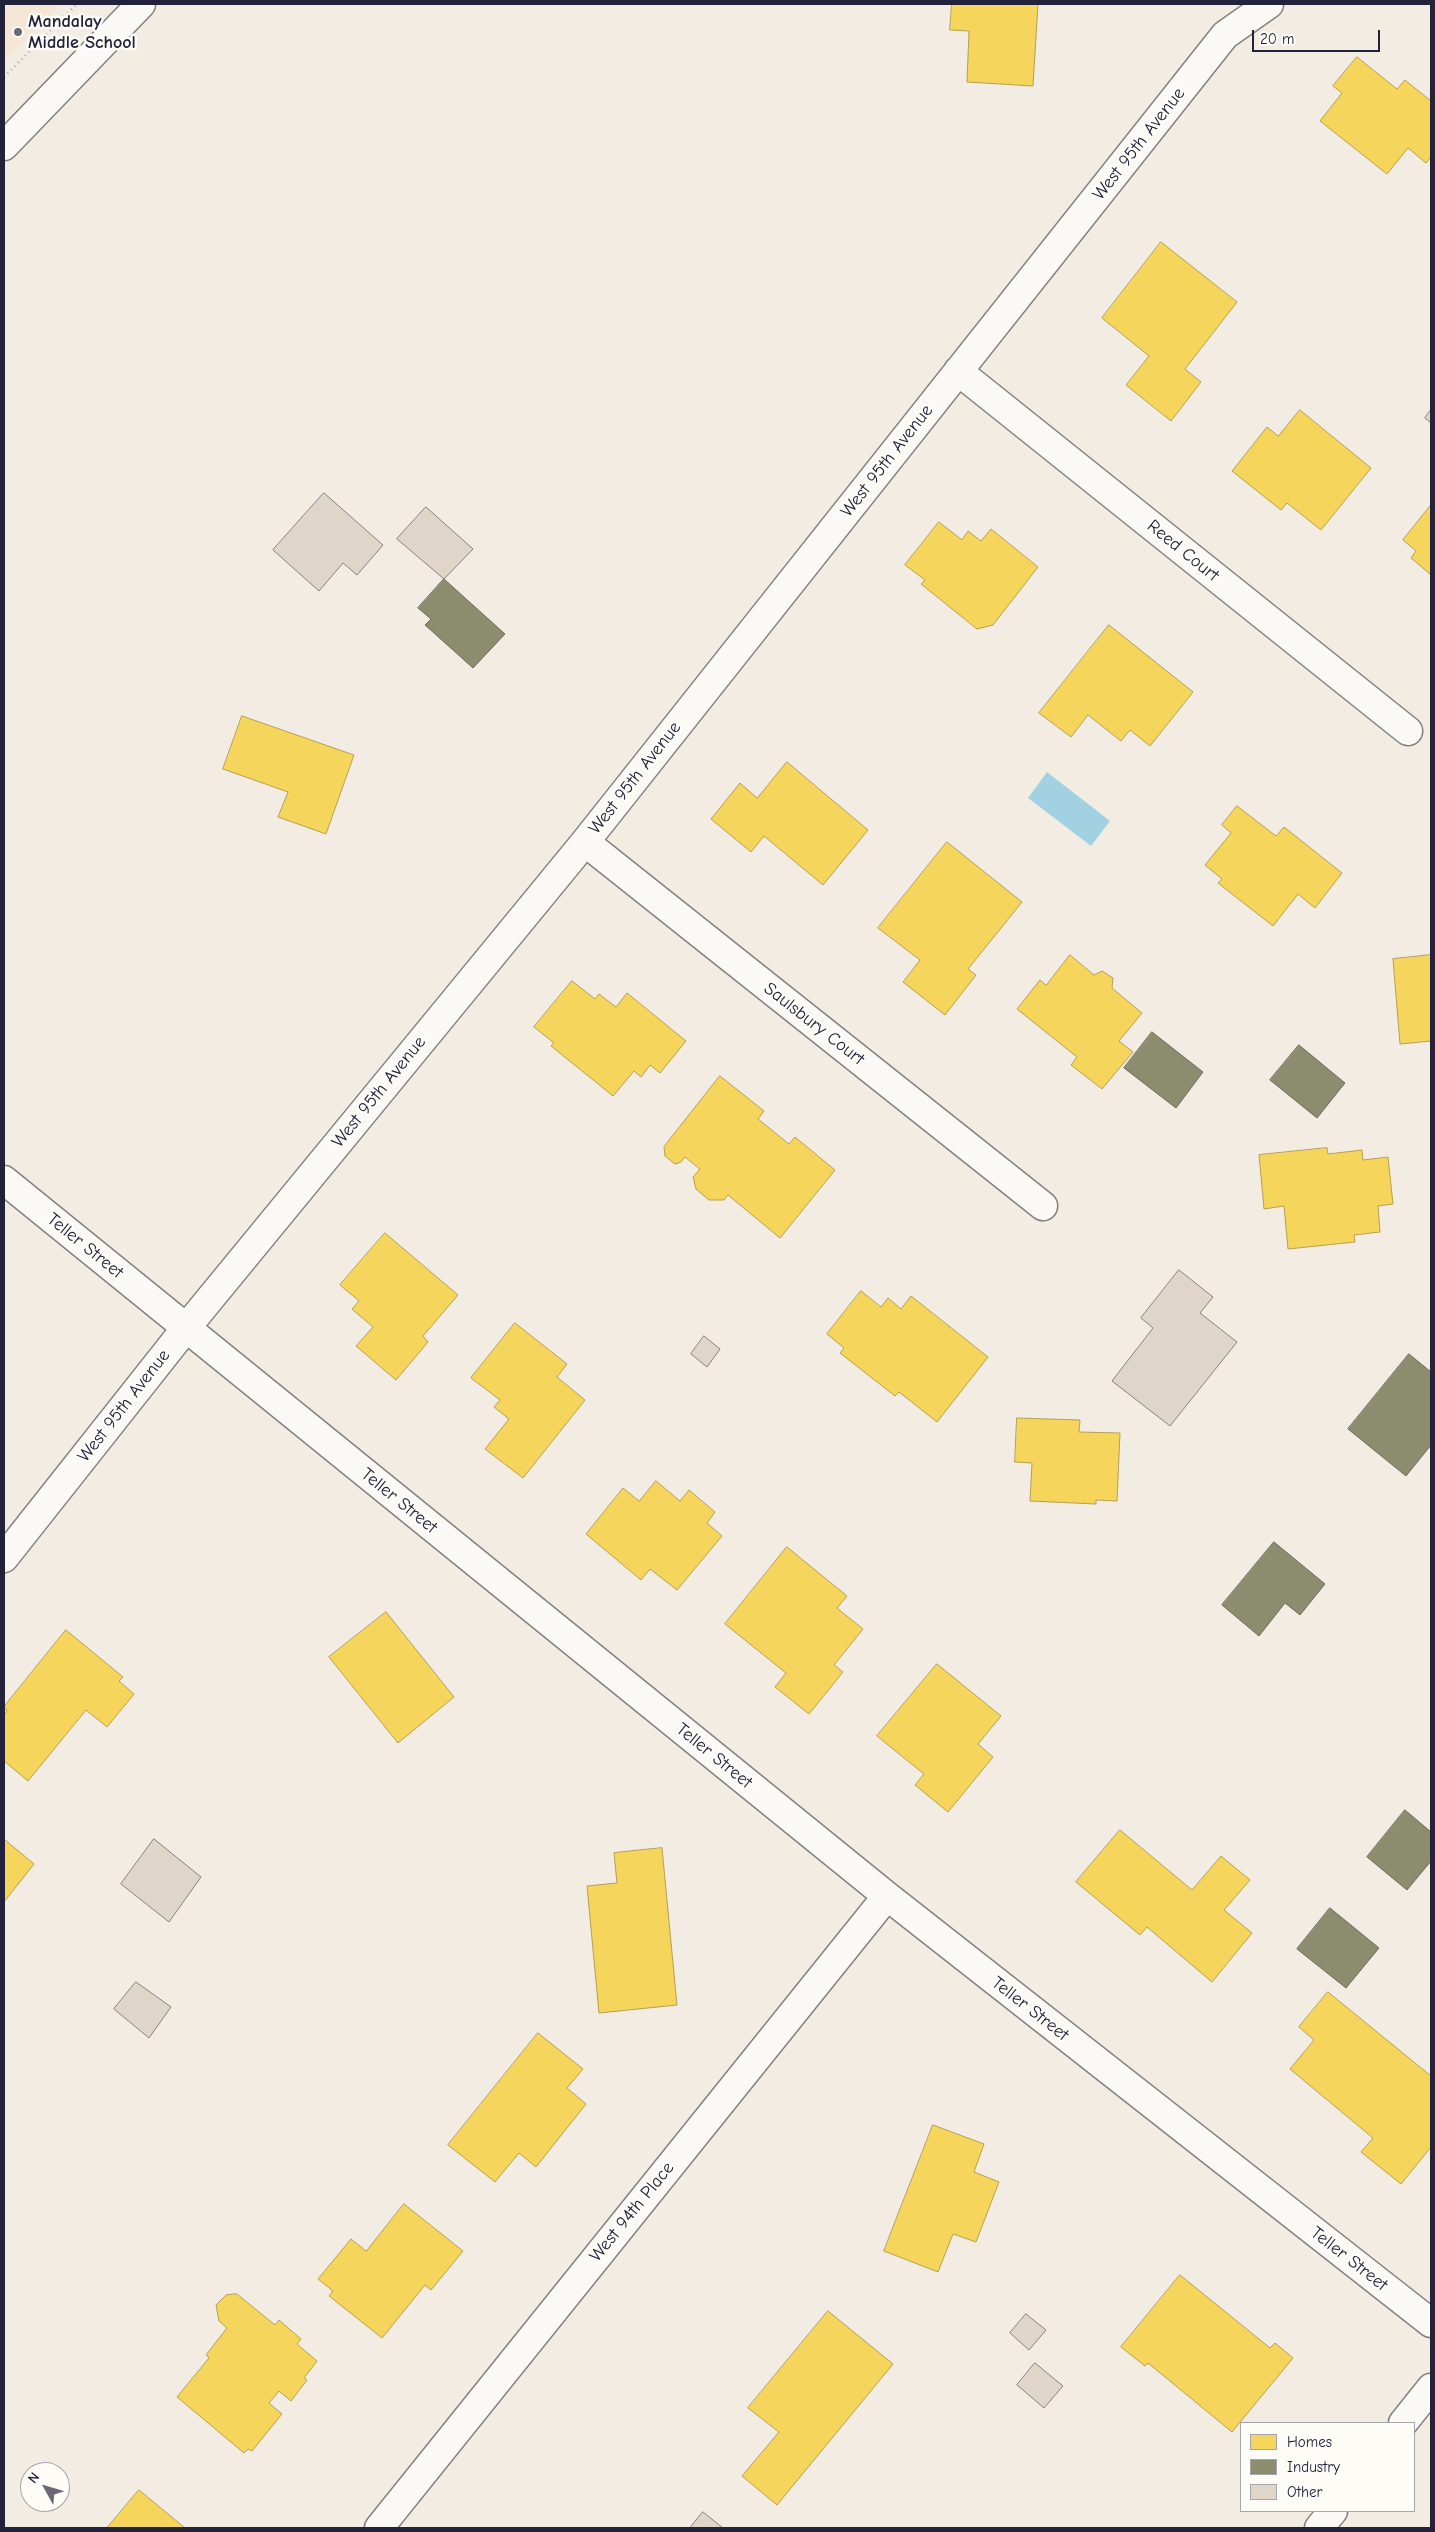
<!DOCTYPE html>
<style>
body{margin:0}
#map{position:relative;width:1435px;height:2532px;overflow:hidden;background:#f3ece3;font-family:"Comic Neue",sans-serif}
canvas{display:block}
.frame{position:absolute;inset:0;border:5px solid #22223b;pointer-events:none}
.legend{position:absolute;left:1240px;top:2422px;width:175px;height:90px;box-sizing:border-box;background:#fdfcf7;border:1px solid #a5a5ac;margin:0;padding:6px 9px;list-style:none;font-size:15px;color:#22223b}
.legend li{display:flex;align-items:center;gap:10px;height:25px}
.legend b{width:25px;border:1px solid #a5a5ac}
.north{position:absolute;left:20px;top:2462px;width:50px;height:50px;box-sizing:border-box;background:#fdfcf7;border:1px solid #a5a5ac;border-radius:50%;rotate:309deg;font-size:14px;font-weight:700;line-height:20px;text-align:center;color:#22223b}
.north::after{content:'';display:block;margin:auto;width:18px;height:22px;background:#6b6976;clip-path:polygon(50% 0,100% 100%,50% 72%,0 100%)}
.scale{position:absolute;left:1252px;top:30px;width:128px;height:22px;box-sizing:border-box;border:2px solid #22223b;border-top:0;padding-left:6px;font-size:15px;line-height:18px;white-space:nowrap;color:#22223b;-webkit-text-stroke:4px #fdfcf7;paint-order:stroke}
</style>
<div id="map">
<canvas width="1435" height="2532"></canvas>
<div class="frame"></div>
<ul class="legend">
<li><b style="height:14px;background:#f6d55c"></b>Homes</li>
<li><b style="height:14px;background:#8c8c6e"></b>Industry</li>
<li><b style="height:14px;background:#e0d5c9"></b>Other</li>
</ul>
<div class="north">N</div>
<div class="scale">20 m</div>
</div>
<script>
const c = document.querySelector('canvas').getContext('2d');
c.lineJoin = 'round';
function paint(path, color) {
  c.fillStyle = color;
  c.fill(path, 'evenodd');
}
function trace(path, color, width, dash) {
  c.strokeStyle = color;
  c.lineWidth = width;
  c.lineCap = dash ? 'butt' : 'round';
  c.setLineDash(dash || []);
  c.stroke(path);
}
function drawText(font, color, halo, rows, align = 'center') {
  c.font = font + ' "Comic Neue",sans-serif';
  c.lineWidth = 5;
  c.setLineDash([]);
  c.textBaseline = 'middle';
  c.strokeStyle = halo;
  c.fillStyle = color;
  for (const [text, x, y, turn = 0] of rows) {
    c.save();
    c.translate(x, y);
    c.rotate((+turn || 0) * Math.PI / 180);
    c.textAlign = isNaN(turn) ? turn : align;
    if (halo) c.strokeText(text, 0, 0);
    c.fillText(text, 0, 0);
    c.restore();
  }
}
paint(new Path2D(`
 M4 4H62L4 61Z`), '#f5e6d6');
paint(new Path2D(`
 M1047 772 1110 821 1091 846 1028 798Z`), '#a2d2e2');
const homes = new Path2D(`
 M952 4H1038L1033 86 967 82 969 31 950 30Z
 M1357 57 1397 89 1405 80 1431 101V157L1426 163 1408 148 1387 174 1320 121 1342 93 1333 86Z
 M1161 242 1237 302 1185 369 1201 382 1171 421 1126 385 1149 356 1102 318Z
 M1300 410 1371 468 1321 530 1287 503 1281 510 1232 471 1267 427 1278 436Z
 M1431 505V575L1411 558 1416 551 1403 540Z
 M939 522 962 540 968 531 981 541 991 529 1038 567 993 625 977 629 921 584 925 580 905 565Z
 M1109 625 1193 692 1150 746 1130 730 1121 741 1088 715 1071 737 1039 713Z
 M242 716 354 755 326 834 278 817 288 792 223 769Z
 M787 762 868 830 823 885 764 836 751 852 711 819 740 783 757 798Z
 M1237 806 1276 836 1284 827 1342 873 1315 908 1298 894 1273 926 1218 883 1222 879 1205 865 1231 833 1222 825Z
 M947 842 1022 902 968 969 976 975 945 1015 903 982 920 960 878 928Z
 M1070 955 1094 975 1102 971 1113 978 1112 988 1142 1013 1119 1041 1133 1052 1102 1089 1071 1065 1077 1057 1017 1009 1040 980 1046 985Z
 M1431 955V1041L1400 1044 1393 959Z
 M572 981 595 999 599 994 616 1007 627 993 686 1041 660 1073 650 1065 641 1077 634 1071 613 1096 551 1046 554 1043 534 1027Z
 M720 1076 764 1111 758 1119 789 1144 795 1137 835 1170 780 1238 728 1195 724 1200H709L696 1189 693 1177 700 1169 685 1157 681 1162 675 1164 665 1156 664 1147 666 1144Z
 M1327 1148 1328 1154 1362 1150 1363 1160 1388 1157 1393 1204 1378 1206 1380 1232 1354 1235 1355 1242 1288 1249 1284 1206 1264 1209 1259 1155Z
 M385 1233 458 1295 423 1336 428 1342 396 1380 356 1346 373 1327 352 1309 359 1301 340 1285Z
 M861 1291 881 1307 888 1298 901 1309 911 1296 988 1357 937 1422 899 1392 895 1396 840 1353 844 1348 827 1334Z
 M515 1323 567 1364 557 1377 585 1400 523 1478 485 1449 509 1419 494 1407 500 1400 471 1378Z
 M1017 1418 1080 1420 1079 1432 1120 1433 1117 1501 1096 1500V1504L1030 1501 1032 1463 1015 1462Z
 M656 1481 680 1501 689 1490 715 1512 707 1523 722 1536 677 1590 650 1569 641 1580 586 1534 623 1488 639 1501Z
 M787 1547 847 1596 837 1608 863 1629 834 1665 843 1672 809 1714 775 1687 786 1673 725 1624Z
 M386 1612 454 1697 398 1743 329 1657Z
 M66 1630 123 1677 119 1681 134 1694 107 1727 86 1710 28 1781 4 1761V1715L7 1711 4 1707Z
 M937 1664 1001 1716 978 1744 993 1757 948 1812 915 1785 924 1774 877 1736Z
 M1120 1830 1192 1890 1221 1856 1250 1880 1224 1910 1252 1933 1212 1982 1147 1927 1140 1935 1076 1882Z
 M4 1839 34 1864 4 1902Z
 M662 1848 677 2005 599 2013 587 1886 617 1883 614 1853Z
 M1328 1992 1431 2076V2147L1401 2184 1361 2152 1373 2138 1290 2069 1314 2040 1299 2027Z
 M538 2033 583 2069 567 2088 586 2104 536 2167 519 2153 495 2182 448 2145Z
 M933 2125 984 2144 974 2172 999 2182 976 2242 953 2234 938 2272 884 2251Z
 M404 2204 463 2251 431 2290 425 2285 382 2338 329 2296 333 2291 318 2279 351 2239 366 2251Z
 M1180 2275 1270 2348 1275 2343 1293 2358 1232 2432 1148 2363 1145 2366 1121 2347Z
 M237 2294 275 2325 279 2320 301 2339 297 2344 317 2361 304 2378 307 2380 291 2401 279 2391 269 2403 282 2414 252 2451 248 2449 244 2453 177 2397 209 2358 206 2355 227 2328 219 2321 216 2305 226 2295Z
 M828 2311 893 2364 777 2505 742 2476 779 2432 748 2408Z
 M139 2490 185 2528H107Z`);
paint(homes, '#f6d55c');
trace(homes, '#b69f52', 1);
const industry = new Path2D(`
 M444 579 505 634 473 668 425 625 431 619 418 608Z
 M1152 1032 1203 1072 1176 1108 1124 1068Z
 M1299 1045 1345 1083 1317 1118 1270 1080Z
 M1409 1354 1431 1372V1445L1406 1476 1348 1429Z
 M1274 1542 1325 1584 1300 1615 1285 1603 1259 1636 1222 1605Z
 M1405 1810 1431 1832V1861L1407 1890 1367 1857Z
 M1330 1908 1379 1948 1346 1988 1297 1949Z`);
paint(industry, '#8c8c6e');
trace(industry, '#6c6c5f', 1);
const building = new Path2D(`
 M1431 410V423L1425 418Z
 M324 493 383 545 357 575 343 563 319 591 273 550Z
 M426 507 473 549 444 579 397 539Z
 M1179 1270 1213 1297 1200 1313 1237 1342 1170 1426 1112 1381 1153 1328 1141 1318Z
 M704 1336 720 1349 707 1367 691 1354Z
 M154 1839 201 1877 169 1922 121 1884Z
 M136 1982 171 2007 149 2038 114 2009Z
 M1026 2314 1046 2330 1029 2350 1010 2333Z
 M1035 2363 1063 2386 1044 2408 1017 2385Z
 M703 2512 723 2528H690Z`);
paint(building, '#e0d5c9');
trace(building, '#848182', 1);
const street = new Path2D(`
 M4 146 141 4
 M958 371 1408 731
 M585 842 1043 1206
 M4 1180 887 1896 1431 2323
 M4 1558 186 1328 585 842 1225 35 1269 4
 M1403 2423 1431 2388
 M379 2528 887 1896
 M1319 2528 1333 2511`);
trace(street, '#848182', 31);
trace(new Path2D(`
 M4 77 77 4`), '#b2b1b3', 3, [1, 4]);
trace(street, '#faf9f6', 28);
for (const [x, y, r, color] of [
 [18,32,5,"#6b6976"]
]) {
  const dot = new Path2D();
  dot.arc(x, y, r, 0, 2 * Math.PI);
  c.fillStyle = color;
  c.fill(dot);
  trace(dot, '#fdfcf7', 2);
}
drawText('bold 18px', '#22223b', '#fdfcf7', [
 ["Mandalay",28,22],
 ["Middle School",28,43]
], 'left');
drawText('18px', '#22223b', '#fdfcf7', [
 ["West 95th Avenue",1139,144,-52],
 ["West 95th Avenue",887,461,-52],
 ["Reed Court",1183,551,39],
 ["West 95th Avenue",635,778,-52],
 ["Saulsbury Court",814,1024,38],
 ["West 95th Avenue",379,1092,-51],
 ["Teller Street",85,1246,39],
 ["West 95th Avenue",124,1406,-52],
 ["Teller Street",399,1501,39],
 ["Teller Street",714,1756,39],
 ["Teller Street",1030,2009,38],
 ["West 94th Place",632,2212,-51],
 ["Teller Street",1349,2259,38]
]);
</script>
